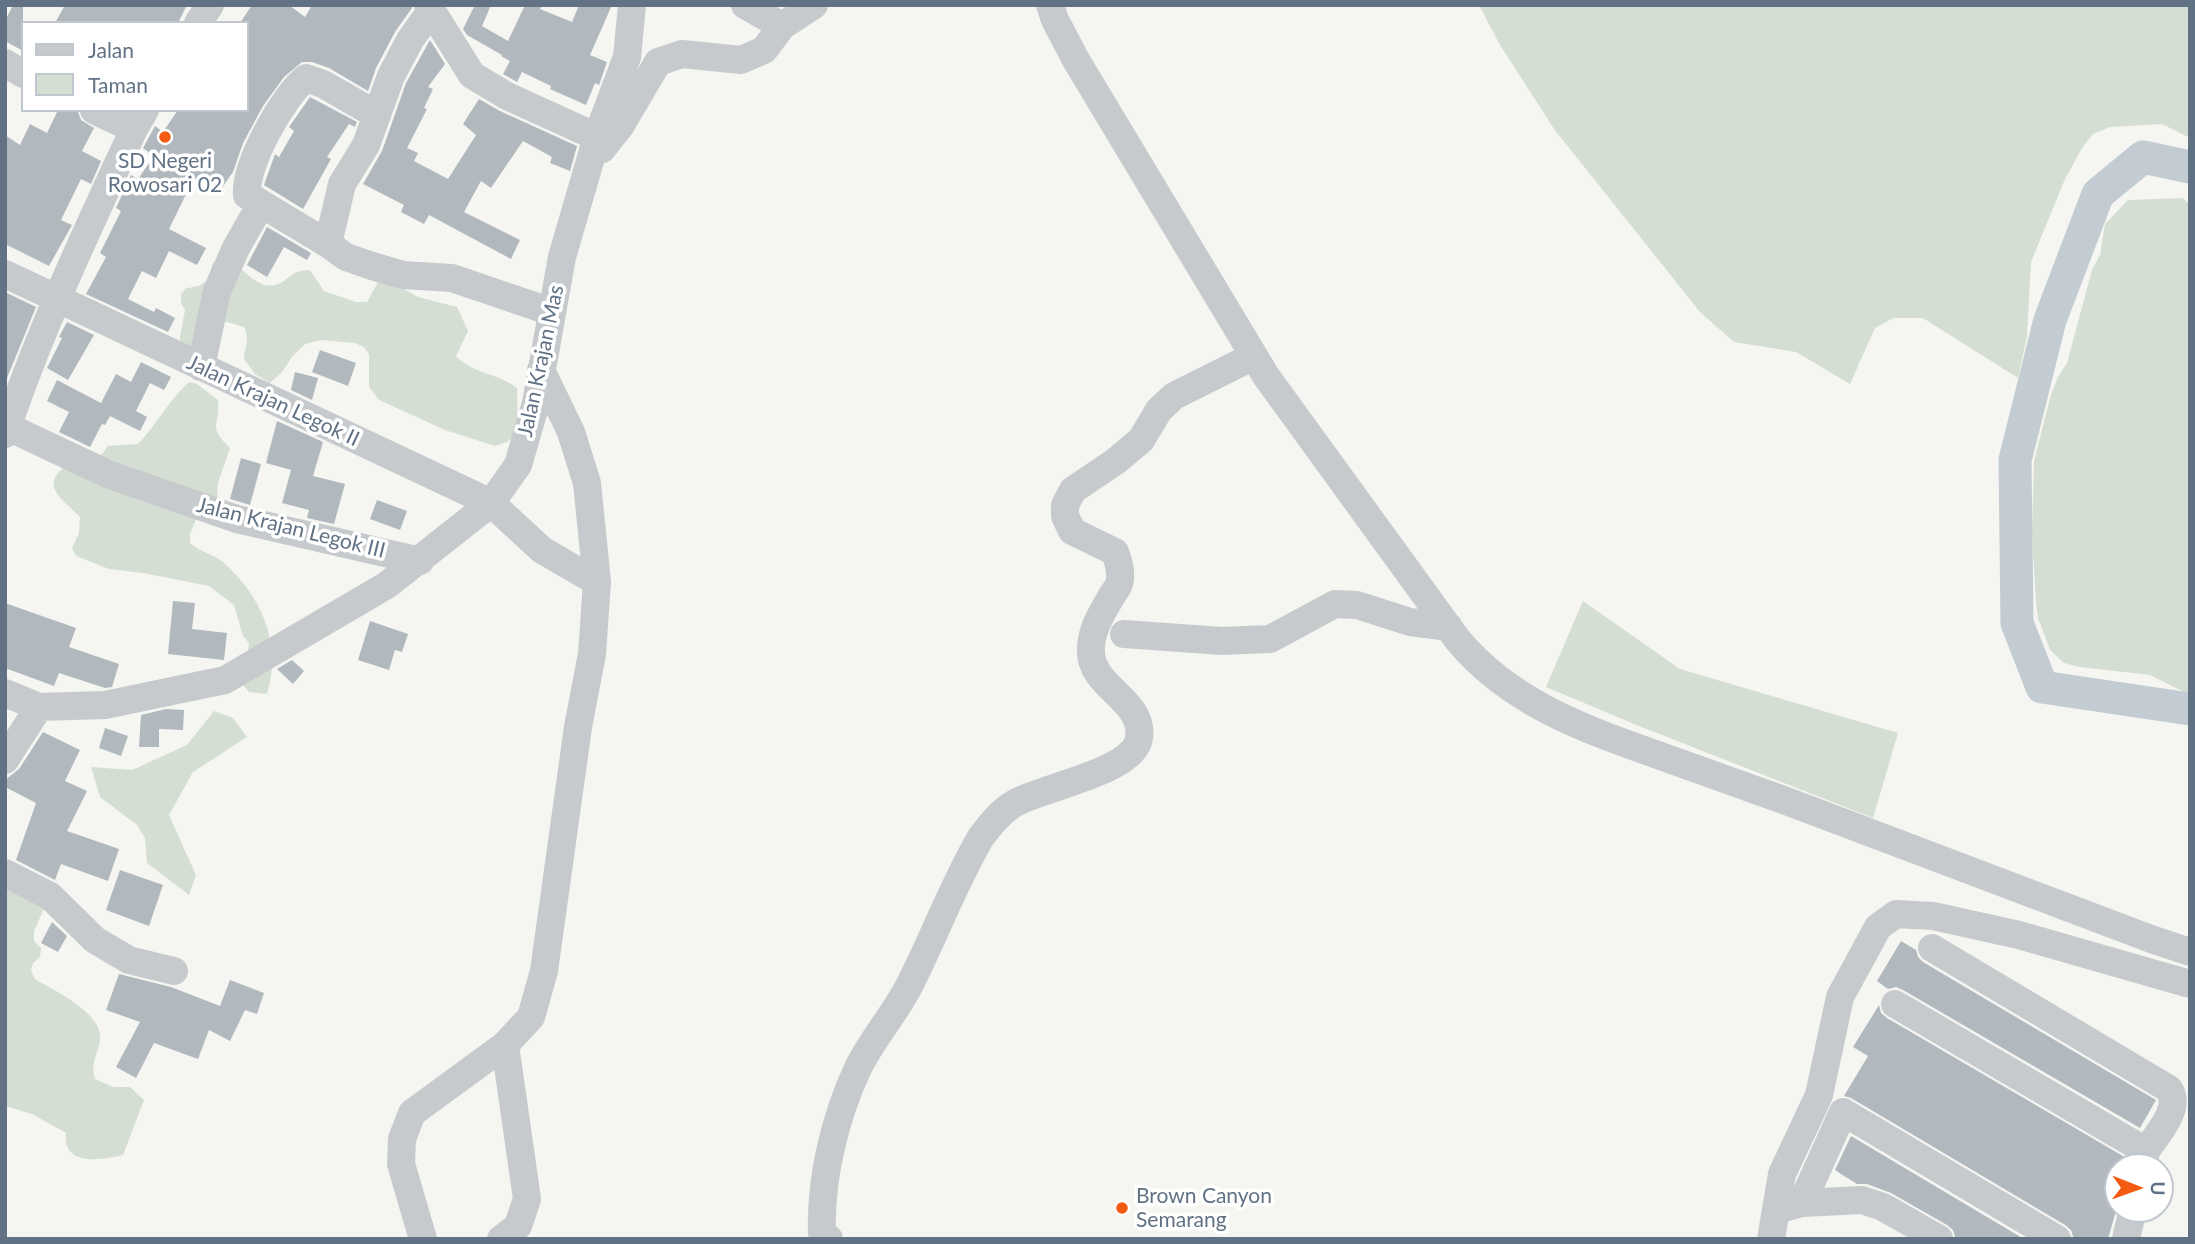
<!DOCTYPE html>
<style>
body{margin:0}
#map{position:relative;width:2195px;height:1244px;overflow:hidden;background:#f5f6f1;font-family:Lato,sans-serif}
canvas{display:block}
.frame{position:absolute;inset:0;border:7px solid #617285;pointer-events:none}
.legend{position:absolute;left:21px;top:21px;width:228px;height:91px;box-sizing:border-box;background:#fff;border:2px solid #c0c7ce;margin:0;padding:9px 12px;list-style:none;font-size:21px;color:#617285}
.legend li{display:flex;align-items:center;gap:14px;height:35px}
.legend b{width:35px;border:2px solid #c0c7ce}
.north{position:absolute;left:2104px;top:1153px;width:70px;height:70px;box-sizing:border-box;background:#fff;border:2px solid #c0c7ce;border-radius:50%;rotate:91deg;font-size:19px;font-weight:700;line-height:28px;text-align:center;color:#617285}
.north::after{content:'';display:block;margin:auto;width:24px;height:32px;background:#f45b12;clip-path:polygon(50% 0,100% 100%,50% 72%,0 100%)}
</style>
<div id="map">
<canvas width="2195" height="1244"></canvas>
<div class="frame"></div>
<ul class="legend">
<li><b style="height:9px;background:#c7cacd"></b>Jalan</li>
<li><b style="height:19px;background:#d5ded2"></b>Taman</li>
</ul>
<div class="north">U</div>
</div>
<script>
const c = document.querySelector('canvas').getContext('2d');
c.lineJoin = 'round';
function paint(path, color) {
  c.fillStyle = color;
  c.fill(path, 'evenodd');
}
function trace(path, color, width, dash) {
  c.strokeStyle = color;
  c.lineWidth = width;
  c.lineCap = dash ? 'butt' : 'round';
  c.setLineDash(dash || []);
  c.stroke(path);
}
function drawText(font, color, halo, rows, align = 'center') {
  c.font = font + ' Lato,sans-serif';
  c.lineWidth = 7;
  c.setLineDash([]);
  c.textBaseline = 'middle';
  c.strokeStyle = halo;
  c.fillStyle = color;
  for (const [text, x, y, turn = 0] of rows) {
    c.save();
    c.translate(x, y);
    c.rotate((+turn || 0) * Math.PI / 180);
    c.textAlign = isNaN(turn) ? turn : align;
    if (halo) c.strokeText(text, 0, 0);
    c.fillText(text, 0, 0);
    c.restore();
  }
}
paint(new Path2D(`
 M1479 5H2190V138L2162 124 2110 127 2093 134 2082 148 2065 179 2031 262 2027 336 2018 378 1923 318H1893L1875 328 1850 384 1796 352 1734 342 1700 312 1554 129 1500 45Z
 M2183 198 2190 205V695L2150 675 2080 667 2064 663 2050 650 2038 618 2036 602 2032 535 2034 461 2051 394 2058 377 2067 363 2092 270 2100 255 2105 224 2128 200Z
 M219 259C224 261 231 263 235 265 247 272 259 289 275 285 291 281 286 271 310 270L324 291 356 302H367L379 280 387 279 418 297 457 307 468 331 456 356C473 374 498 373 517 388L518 433 507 442 495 446 445 430 379 400 369 387V354L364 347 355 343 321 340 305 344 292 357 282 372 270 383 255 374 244 359C245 346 250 340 244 327L227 322 219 323 203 352 180 348V337L185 310 181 303V294L186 288C203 287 211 281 212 264Z
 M189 382 197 384 218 400C221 427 206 424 230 448L218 483 217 500H204L190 534V543C200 552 213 554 223 562 261 595 283 645 267 694L249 692 243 685 249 643 243 636 234 605 209 586 143 573 109 569 76 556 72 548 79 533 80 517C63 499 38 486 67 465L88 473 108 446 138 444C157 424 169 400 189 382Z
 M1583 601 1680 669 1898 733 1873 818 1634 724 1546 687Z
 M214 711 233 718 247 737 193 772 169 815 196 875 189 895 147 863 145 838 137 825 100 797 91 767 132 770 187 745Z
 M5 882 47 902 34 931V941L41 948 40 957 33 963 31 971 35 979C55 991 105 1014 100 1041 97 1055 90 1065 95 1079L113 1087H130L144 1100 123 1155C102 1160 62 1167 66 1133L32 1114 5 1106Z`), '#d5ded2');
trace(new Path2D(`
 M2190 167 2143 157 2098 194 2050 320 2015 460 2017 623 2042 687 2190 709`), '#c2ccd2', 33);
paint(new Path2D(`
 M13 5H23V51L5 41V21Z
 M65 5H187L178 23H55Z
 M252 5H289L305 17 312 5H411L412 8 395 32 376 68 368 91 329 68 312 62H302L284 77 263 106 243 143 233 172 217 195 194 178 169 229 206 248 197 265 169 251 156 278 142 271 128 299 154 312 156 308 175 318 168 332 86 294 106 257 100 253 121 211 116 208 131 175 138 179 154 156 143 148 155 126 163 132 178 110H247V23H240Z
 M475 5H491L482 26 508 41 525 5H542L540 9 572 22 579 5H612L590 55 607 62 599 85 595 83 586 105 550 89 551 86 522 72 517 82 503 74 510 61 501 56 502 55 467 35 463 29Z
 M430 40 445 64 428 87 433 89 424 108 427 109 407 148 418 153 414 161 448 179 476 135 463 124 479 99 500 111 577 146 570 171 550 163 552 157 523 141 491 188 481 181 464 212 520 240 511 259 429 215 424 224 401 212 404 205 363 184 382 151 406 83Z
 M310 97 357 122 355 127 349 124 327 157 331 159 303 209 264 185 275 154 279 157 294 131 289 127Z
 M58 110H73L78 112 81 120 94 128 82 151 101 161 91 184 81 179 61 220 72 225 49 266 5 244V135L20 145 30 124 47 133Z
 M267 227 311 253 307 260 284 247 267 277 247 265Z
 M5 292 36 307 5 383Z
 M67 322 94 335 68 380 47 368 62 338 59 337Z
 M320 350 356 363 348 386 312 372Z
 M141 362 171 377 164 390 150 383 136 411 147 417 140 431 110 416 105 425 102 424 90 447 59 432 69 412 47 401 57 380 101 403 116 374 131 382Z
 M295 372 318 378 312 400 291 390Z
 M277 421 323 442 313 476 345 484 334 524 307 518 309 510 282 503 291 470 266 463Z
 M241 458 261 464 250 505 230 499Z
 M377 500 407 511 400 530 370 519Z
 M173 601 195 603 192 629 227 633 224 660 168 654Z
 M5 603 76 628 69 647 119 664 112 687 105 688 59 673 54 686 5 668Z
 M370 621 408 634 402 652 395 650 389 670 358 660Z
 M292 660 304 671 293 684 277 669Z
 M166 709 184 710 183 730 159 729V747H139L141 715Z
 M105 728 128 736 121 756 99 748Z
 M43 732 80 750 65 781 87 791 67 831 119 849 108 881 61 864 55 880 16 860 36 803 5 787V780L19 769Z
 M120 870 163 885 149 926 106 910Z
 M52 922 67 936 58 952 41 943Z
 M1901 941 1916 950 1918 957 1923 962 2156 1100 2140 1128 1903 990 1896 987 1888 989 1877 981Z
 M119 974 171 987 220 1006 230 980 264 993 257 1014 245 1010 230 1041 209 1030 198 1059 154 1043 136 1078 116 1067 140 1022 106 1010Z
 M1879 1005 1881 1013 1887 1018 2128 1159 2127 1167H2118V1190L2112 1199 2118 1204 2108 1239H2074L2071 1230 2065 1225 1851 1098 1844 1096 1868 1056 1853 1047Z
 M1851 1136 2024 1239H1956L1953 1230 1947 1225 1891 1193 1867 1184H1857L1841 1174 1835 1170Z`), '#b1b8be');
trace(new Path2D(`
 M428 5 472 75 507 96 597 137
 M745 5 782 26
 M1050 5 1055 20 1076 60 1266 376 1457 639C1508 701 1581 728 1655 754 1700 770 1745 786 1789 802 1910 847 2030 894 2151 939L2190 952
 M432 9 410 40 391 76 366 145 342 184 328 244 346 257 372 266 403 275 452 278 552 312
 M198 23 210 5
 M5 63 23 74
 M94 110 134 129
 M602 149 621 125 658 62 682 54 741 60 764 50 782 26 814 5
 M328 244 247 195C244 166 283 96 306 78L323 84 377 115
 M5 274 491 503 542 550 597 582
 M201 367 217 291 236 248 261 204
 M8 427 110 475 237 519 420 561
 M5 434C40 329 88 229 134 129L145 110
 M1124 634 1222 641 1270 639 1335 604 1357 605 1410 622 1449 627
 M5 693 39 707 105 705 225 680 387 585 491 503 518 465 536 403 562 257 597 137 627 57 632 5
 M5 760 39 707
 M5 873 50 896 95 940 129 960 174 971
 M1932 948 2169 1089C2182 1109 2157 1134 2146 1151
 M1895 1004 2146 1151 2143 1167
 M1802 1203 1862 1200 1883 1207 1939 1239
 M1776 1210 1802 1203 1843 1112 2057 1239
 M423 1239 401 1164 402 1139 412 1113 505 1045 531 1017 544 971 578 727 592 654 597 582 587 483 571 432 541 370
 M501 1239 518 1226 527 1199 505 1045
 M829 1239 822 1233C820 1179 835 1117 858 1068 872 1039 894 1015 909 986 934 937 953 885 981 837 991 824 1000 812 1015 803 1043 787 1134 772 1139 738 1145 701 1091 687 1091 652 1090 632 1101 614 1111 597 1115 591 1120 585 1120 578 1121 569 1118 561 1115 552L1072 531 1065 516V505L1073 490 1116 461 1141 440 1159 410 1174 396 1254 356
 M1771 1239 1782 1174 1819 1095 1840 997 1878 927 1896 914 1933 916 2019 935 2190 984
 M2126 1239 2133 1209`), '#c7cacd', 28);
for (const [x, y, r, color] of [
 [165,137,7,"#f45b12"],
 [1122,1208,7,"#f45b12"]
]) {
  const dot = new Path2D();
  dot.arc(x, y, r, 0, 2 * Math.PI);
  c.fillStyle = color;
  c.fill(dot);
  trace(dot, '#fff', 2.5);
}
drawText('21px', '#617285', '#fff', [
 ["SD Negeri",165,161],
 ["Rowosari 02",165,185],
 ["Brown Canyon",1136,1196,"left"],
 ["Semarang",1136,1220,"left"]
]);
drawText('21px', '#617285', '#fff', [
 ["Jalan Krajan Mas",541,361,-78],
 ["Jalan Krajan Legok II",273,401,25],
 ["Jalan Krajan Legok III",291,528,14]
]);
</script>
